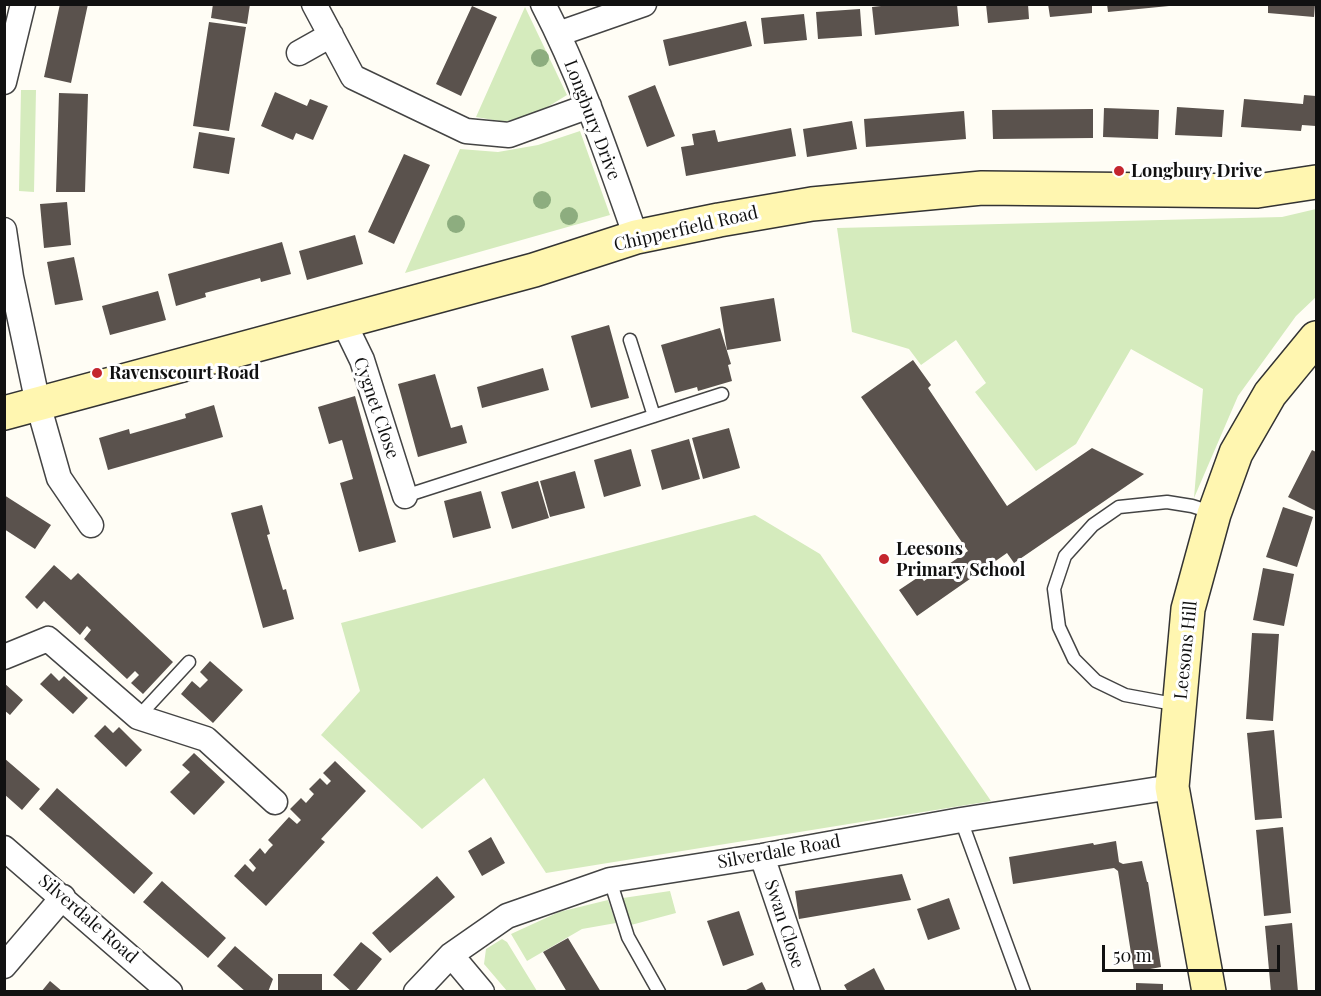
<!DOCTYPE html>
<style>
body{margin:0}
#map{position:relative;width:1321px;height:996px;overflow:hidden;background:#fffdf5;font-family:"Playfair Display",serif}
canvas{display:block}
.frame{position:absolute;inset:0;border:6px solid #111;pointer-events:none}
.scale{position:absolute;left:1102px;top:945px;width:178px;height:27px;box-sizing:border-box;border:3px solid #111;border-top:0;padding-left:8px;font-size:18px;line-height:21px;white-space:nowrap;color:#111;-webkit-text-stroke:4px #fff;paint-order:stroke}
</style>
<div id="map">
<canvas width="1321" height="996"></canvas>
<div class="frame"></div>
<div class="scale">50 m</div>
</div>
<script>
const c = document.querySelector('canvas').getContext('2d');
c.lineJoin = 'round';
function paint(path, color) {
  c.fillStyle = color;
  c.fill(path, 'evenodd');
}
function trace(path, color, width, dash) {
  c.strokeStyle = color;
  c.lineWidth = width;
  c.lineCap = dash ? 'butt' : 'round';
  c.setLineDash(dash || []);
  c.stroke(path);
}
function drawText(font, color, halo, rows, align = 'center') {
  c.font = font + ' "Playfair Display",serif';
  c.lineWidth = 6;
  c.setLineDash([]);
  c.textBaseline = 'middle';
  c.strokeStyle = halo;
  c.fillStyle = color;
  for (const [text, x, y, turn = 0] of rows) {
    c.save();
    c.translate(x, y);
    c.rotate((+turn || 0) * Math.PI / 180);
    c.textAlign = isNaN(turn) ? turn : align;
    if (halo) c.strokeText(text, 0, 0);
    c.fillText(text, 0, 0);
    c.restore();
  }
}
paint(new Path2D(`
 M525 7 567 95 541 111 505 122 476 117Z
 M21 90H36L34 192 19 191Z
 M580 131 610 215 405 273 460 149 498 152 538 145Z
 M1316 209V297L1296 316 1238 396 1194 498 1203 389 1131 349 1076 444 1036 471 975 392 986 383 956 340 921 365 909 349 852 332 837 228 1282 217Z
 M755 515 820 554 991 801 546 873 484 778 422 829 321 735 360 691 341 623Z
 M670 891 676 913 631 925 623 898Z
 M608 900 616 923 582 929 527 961 511 934 559 912Z
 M502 939 507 942 537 991H507L484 964 486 949Z`), '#d5ebbd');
paint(new Path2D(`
 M60 4H88L71 83 44 77Z
 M213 4H250L247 24 211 18Z
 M957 4 959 26 875 35 872 7 899 4Z
 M986 4H1028L1029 19 988 23Z
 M1048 4H1092V13L1050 17Z
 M1107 4H1169V6L1108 12Z
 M1268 4H1315L1314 17 1268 13Z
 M472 6 497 17 461 96 436 84Z
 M860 9 862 36 818 39 816 12Z
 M804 14 807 40 764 44 761 18Z
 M746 21 752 46 669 66 663 40Z
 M209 22 246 27 229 131 193 126Z
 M655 85 675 136 647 147 628 96Z
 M275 92 307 106 310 99 328 106 313 140 296 133 293 140 261 126Z
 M59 93 88 94 85 192H56Z
 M1304 95 1316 96V126L1302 125 1301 131 1241 127 1244 99 1303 104Z
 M1177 107 1224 110 1222 137 1175 135Z
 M1104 108 1159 110 1158 139 1103 137Z
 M1093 109V138L993 139 992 110Z
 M964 111 966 139 866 147 864 119Z
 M852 121 857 149 807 157 803 129Z
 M791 128 796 156 686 176 681 147 694 145 692 134 715 130 718 142Z
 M199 132 235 138 229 174 193 168Z
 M404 154 430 165 394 244 368 232Z
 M67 202 71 245 44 248 40 204Z
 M355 235 363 264 307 280 299 251Z
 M282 242 291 274 261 282 260 278 205 293 206 297 176 306 168 274Z
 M74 257 83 300 55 305 47 262Z
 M158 291 166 320 110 335 102 306Z
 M774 298 781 341 727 350 720 307Z
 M609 325 629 398 591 408 571 336Z
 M720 328 731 364 728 365 732 381 698 391 697 387 675 393 661 345Z
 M913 360 931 385 928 388 1007 506 1092 448 1144 474 1014 563 1007 553 917 616 899 590 920 576 924 581 968 551 861 397Z
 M543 368 549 390 482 408 477 387Z
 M435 374 451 428 462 425 467 443 418 457 398 384Z
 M355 396 396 542 359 552 340 483 353 479 342 440 329 444 318 407Z
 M214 405 223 437 108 470 99 438 129 429 130 434 186 418 185 414Z
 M729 428 740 468 703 479 692 438Z
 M689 439 700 479 662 490 651 450Z
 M631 449 641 486 604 497 594 460Z
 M1312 450 1316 452V511L1288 497Z
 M575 471 585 508 550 517 540 481Z
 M538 481 549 518 512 529 501 492Z
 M481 491 491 528 453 538 444 501Z
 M4 495 51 525 35 549 4 529Z
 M262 505 270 534 267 535 283 590 286 589 294 619 263 628 231 513Z
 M1283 507 1313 517 1297 567 1266 557Z
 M54 565 71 580 78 573 173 662 143 694 131 683 139 675 135 671 127 679 84 639 91 630 87 626 80 635 44 601 37 609 25 597Z
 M1263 568 1294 574 1284 626 1253 620Z
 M1252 633 1279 634 1273 721 1246 719Z
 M210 661 243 690 213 723 181 694 192 681 200 688 208 680 200 672Z
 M51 673 59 681 64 676 88 698 73 714 40 684Z
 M4 683 23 700 10 715 4 710Z
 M105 725 113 733 119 727 142 750 126 767 94 736Z
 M1274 730 1282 818 1255 820 1247 733Z
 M194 753 225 782 194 815 170 792 190 772 182 765Z
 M4 758 40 789 22 810 4 794Z
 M335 761 366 791 321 839 325 842 266 906 234 876 245 864 253 872 256 868 249 860 260 848 265 854 269 849 273 845 268 840 289 817 297 824 301 820 290 809 301 798 306 803 314 794 309 789 320 778 327 785 331 781 323 773Z
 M57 788 153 873 134 894 39 809Z
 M1283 827 1291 913 1264 916 1256 830Z
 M491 837 505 863 482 876 468 851Z
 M1116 841 1119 862 1123 864 1142 861 1147 882H1148L1161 967 1134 972 1118 871 1114 868 1013 884 1009 857 1093 843 1094 845Z
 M902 874 911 900 799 919 795 891Z
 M437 876 455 897 390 953 372 933Z
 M162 881 226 938 208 958 143 902Z
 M949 898 960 929 928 940 917 909Z
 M739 911 754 955 723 966 707 921Z
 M1292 923 1298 992H1271L1265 926Z
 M568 938 601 992H567L554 970 543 952Z
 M361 942 382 959 355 992H352L333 975Z
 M235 946 273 979 268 992H246L217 966Z
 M874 968 886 992H848L844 985Z
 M278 974H322V992H278Z
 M50 981 63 992H41Z
 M762 982 767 992H742Z
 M1136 983 1163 984V992H1136Z`), '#5a524d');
const lane = new Path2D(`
 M630 340 654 416
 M405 496 722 394
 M1179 705 1125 695 1096 681 1074 659 1059 627 1054 589 1065 556 1093 525 1119 507 1167 502 1192 506 1214 513
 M138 717 189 662
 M961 820 1024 992
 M610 880 628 937 659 992`);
const street = new Path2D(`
 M314 4 353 77 466 131 509 135 589 106
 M543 4C582 79 608 158 636 237
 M558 34 644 4
 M299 53 331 35
 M4 82 23 4
 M4 230 11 277 38 404 59 478 91 525
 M344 323 362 360 405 496
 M4 657 48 639 138 717 206 739 275 802
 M4 848 170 992
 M762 856 808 992
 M451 955 482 992
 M4 966 63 897
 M416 992 451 955 507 916 610 880 762 856 961 820 1172 787`);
const secondary = new Path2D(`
 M4 413 534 270 636 237 719 220 812 204 982 188 1257 191 1316 182
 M1209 992 1172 787 1188 609 1214 514 1236 453 1270 394 1316 338`);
trace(lane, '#444', 15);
trace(street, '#444', 27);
trace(secondary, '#333', 36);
trace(lane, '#fff', 12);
trace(street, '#fff', 24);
trace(secondary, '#fff6b0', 33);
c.fillStyle = '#8dad7f';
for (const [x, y] of [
 [540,58],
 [542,200],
 [569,216],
 [456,224]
]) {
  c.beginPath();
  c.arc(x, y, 9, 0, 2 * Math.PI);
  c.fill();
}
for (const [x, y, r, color] of [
 [1119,171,6,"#c4262e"],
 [97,373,6,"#c4262e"],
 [884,559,6,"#c4262e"]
]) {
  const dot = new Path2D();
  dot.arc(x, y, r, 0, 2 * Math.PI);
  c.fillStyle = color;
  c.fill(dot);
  trace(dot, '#fff', 2);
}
drawText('18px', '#111', '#fff', [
 ["Longbury Drive",592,120,69],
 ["Chipperfield Road",686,229,-13],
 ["Cygnet Close",376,408,71],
 ["Leesons Hill",1186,650,-84],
 ["Silverdale Road",779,852,-10],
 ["Silverdale Road",88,919,41],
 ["Swan Close",784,924,72]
]);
drawText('bold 18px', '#111', '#fff', [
 ["Longbury Drive",1131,171],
 ["Ravenscourt Road",109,373],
 ["Leesons",896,549],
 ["Primary School",896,570]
], 'left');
</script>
